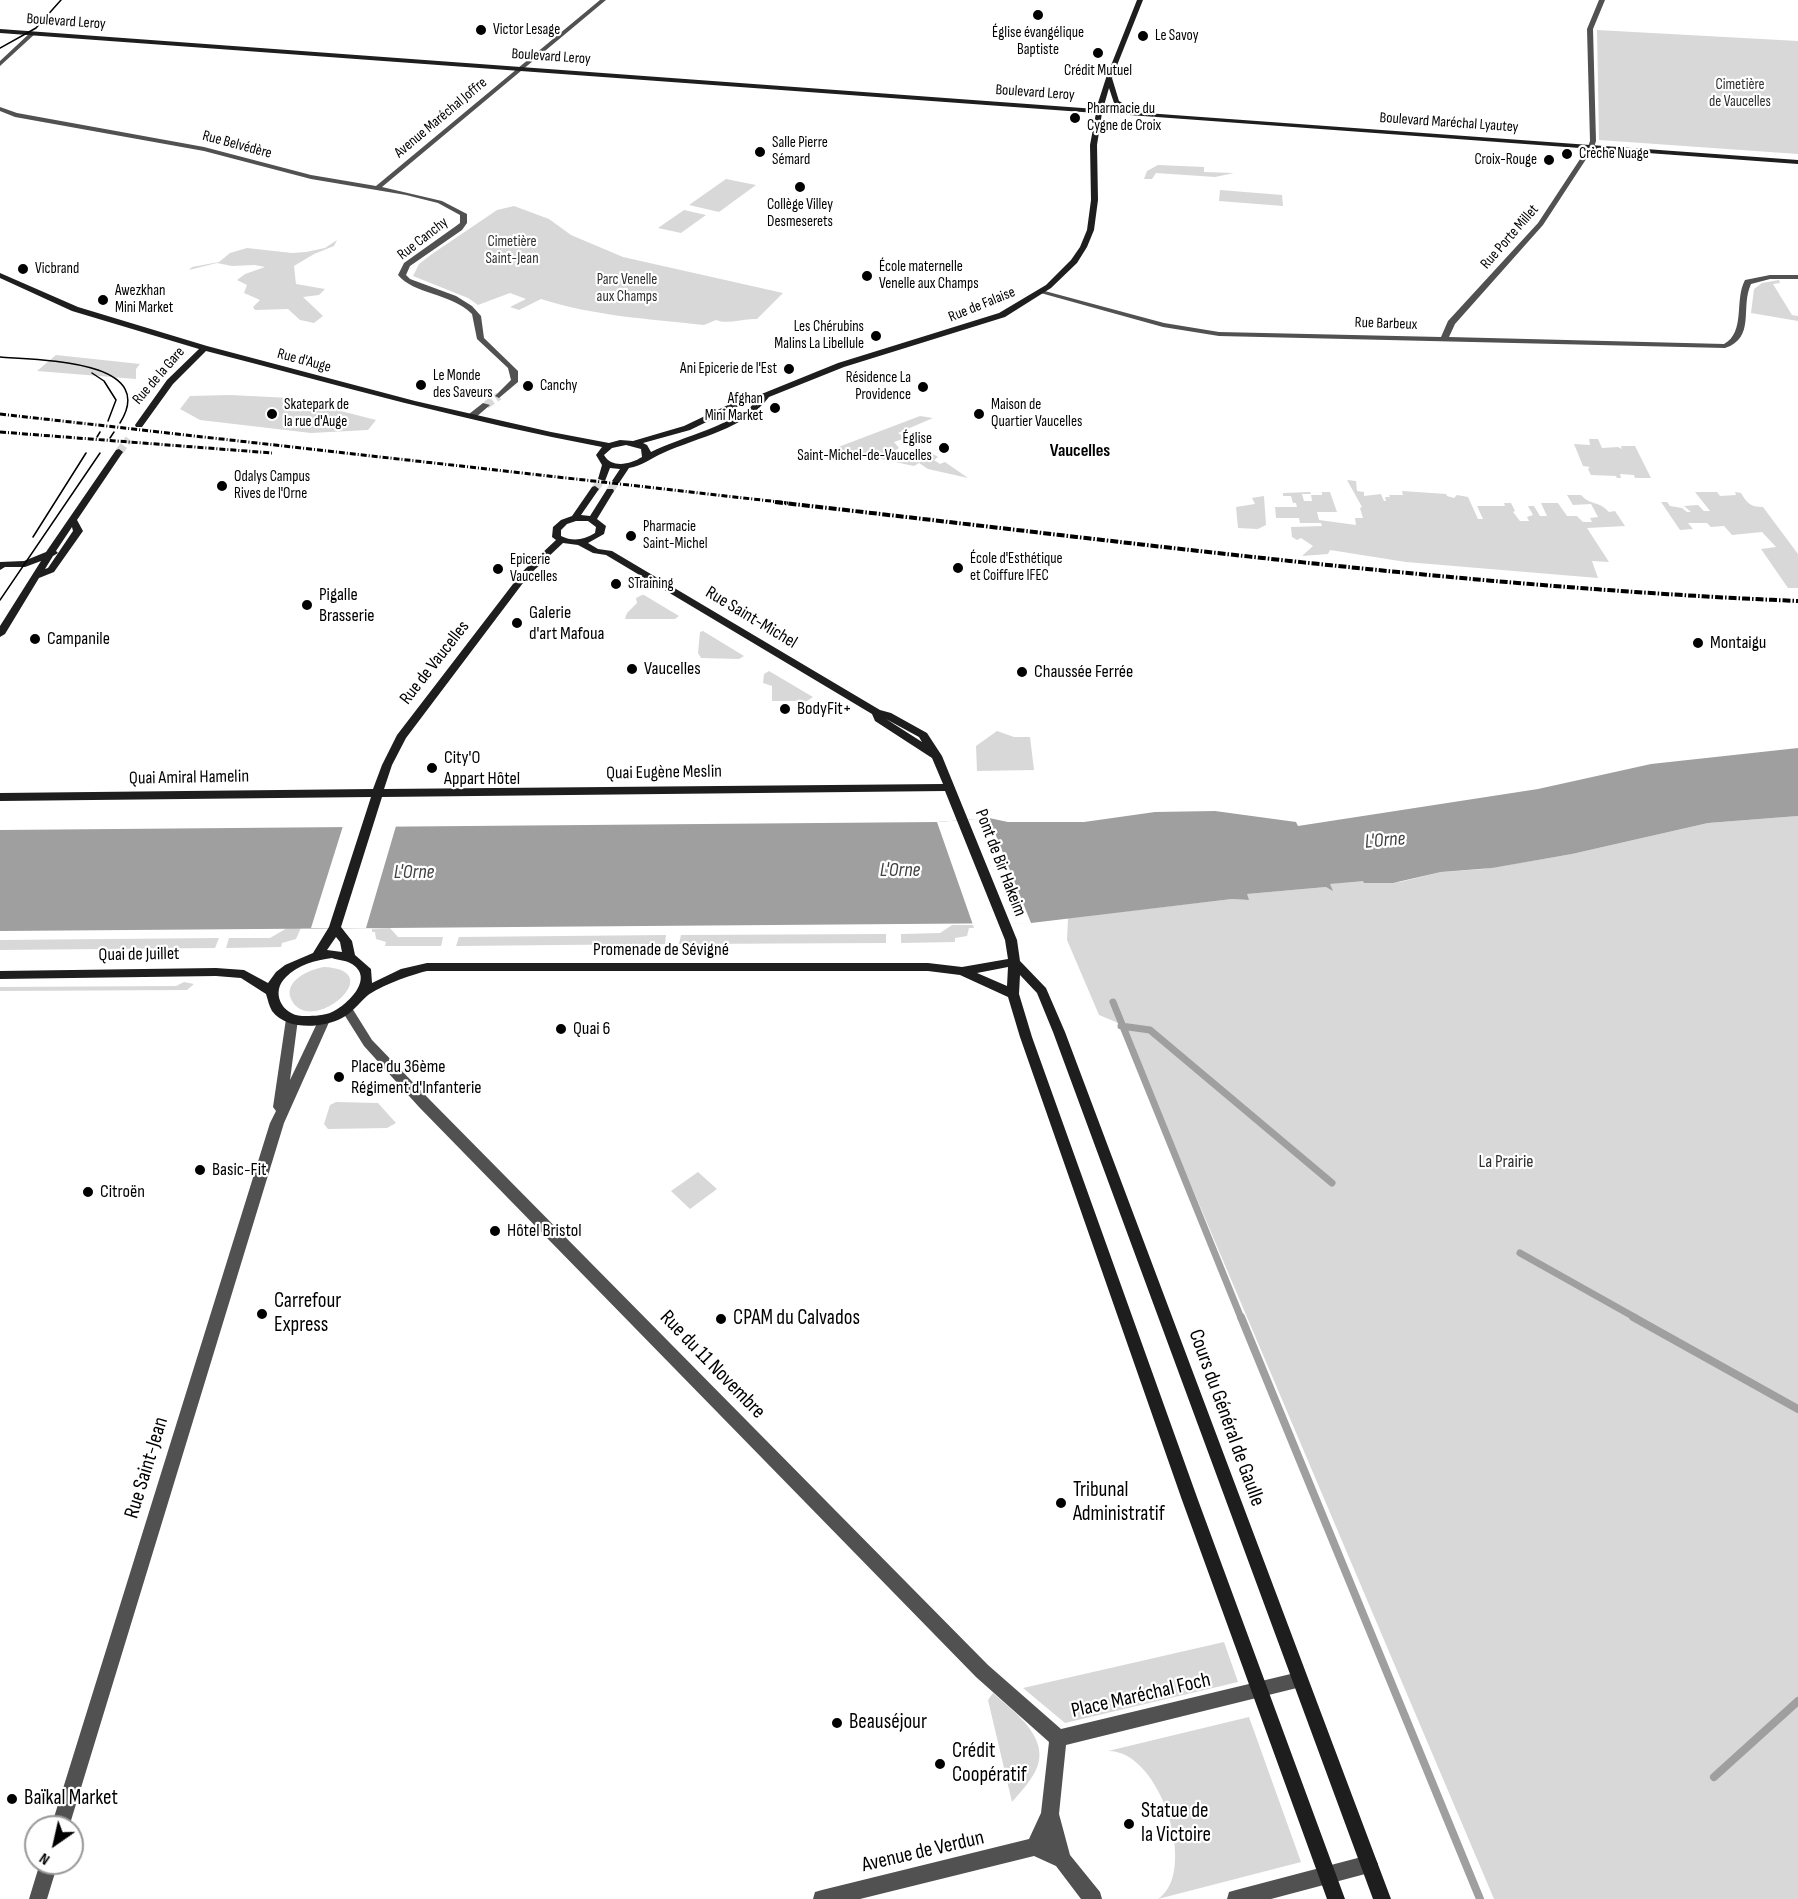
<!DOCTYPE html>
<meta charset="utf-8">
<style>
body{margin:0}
#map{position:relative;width:1798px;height:1899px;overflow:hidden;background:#fff;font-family:"Sofia Sans Condensed",sans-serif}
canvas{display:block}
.north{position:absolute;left:24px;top:1815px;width:60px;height:60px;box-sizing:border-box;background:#fff;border:2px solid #999;border-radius:50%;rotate:214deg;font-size:16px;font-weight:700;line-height:24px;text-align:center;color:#000}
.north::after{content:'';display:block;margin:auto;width:21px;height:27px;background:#000;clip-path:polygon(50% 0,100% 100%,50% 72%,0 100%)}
</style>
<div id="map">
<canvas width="1798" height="1899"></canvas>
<div class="north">N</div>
</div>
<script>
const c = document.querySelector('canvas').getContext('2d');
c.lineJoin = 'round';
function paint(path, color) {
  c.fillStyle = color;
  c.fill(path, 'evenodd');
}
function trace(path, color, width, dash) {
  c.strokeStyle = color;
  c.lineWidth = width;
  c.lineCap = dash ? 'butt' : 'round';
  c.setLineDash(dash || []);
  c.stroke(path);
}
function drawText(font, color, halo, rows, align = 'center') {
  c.font = font + ' "Sofia Sans Condensed",sans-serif';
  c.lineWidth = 4.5;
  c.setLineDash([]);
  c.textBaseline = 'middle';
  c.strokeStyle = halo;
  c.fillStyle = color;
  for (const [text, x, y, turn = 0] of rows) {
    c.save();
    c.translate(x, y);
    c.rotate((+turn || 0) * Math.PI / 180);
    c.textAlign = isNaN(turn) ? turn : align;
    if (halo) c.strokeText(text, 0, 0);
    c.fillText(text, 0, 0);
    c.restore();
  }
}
paint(new Path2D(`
 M1597 30 1798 41V154L1599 140Z
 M1158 165 1204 167V172L1234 173 1215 177 1156 173 1152 179H1144L1147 171Z
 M726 179 756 185 719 212 689 205Z
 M1220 190 1282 195 1283 206 1219 201Z
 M514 206 549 219 571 235 623 257 783 293 757 319C743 318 728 325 716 320L704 325C649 319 594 316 541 299L519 310 510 307 526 299 510 293 478 305 468 298 413 276 419 264 432 254 497 210Z
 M684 210 706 215 681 233 658 228Z
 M337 240 334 246 314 254 294 266 296 284 325 289 319 295 303 297 323 316 314 323 300 320 288 309 255 310 253 307 260 300 244 293 247 285 237 280 245 274 265 267 255 265 232 266 217 263 189 270 192 267 219 262 230 253 247 248 292 253 306 252 325 248Z
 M1779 280 1780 283 1773 284 1792 315 1798 316V321L1751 313 1754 289 1762 283Z
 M56 355 140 364 136 369V379L37 371Z
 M230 395 290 398 376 420 368 430 311 433 200 420 180 409 190 396Z
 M920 416 933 418 898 433 906 438 894 442 899 448 896 450 914 459 930 452 938 457 934 460 940 464 945 462 968 478 928 469 919 463 914 466 833 449Z
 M1589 439H1598L1602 448 1618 447 1622 449 1621 446H1635L1651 478H1635L1634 475 1620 474 1621 478H1617L1616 476 1591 475 1588 469 1590 467 1583 466 1574 444 1590 445Z
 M1347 480 1356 481 1357 491 1364 492V496L1381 494 1384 501H1386L1385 497H1390L1389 495H1403L1402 491 1446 494 1447 496 1454 498 1457 495 1468 497 1478 519H1483L1477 506H1505L1504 503H1511L1515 511 1513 512 1520 521H1529L1527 517 1533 515 1528 506H1534L1540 516H1547L1541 503H1558L1567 516H1577L1583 522H1592L1590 518 1598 517 1591 504 1573 505 1567 495H1581C1591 506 1598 500 1609 512L1615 511 1625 526 1587 528 1609 562 1592 561 1598 578 1406 562 1330 550 1328 554 1302 556 1313 546 1301 538 1297 540 1292 537 1291 527 1322 526 1321 523H1300L1299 518H1276L1275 507H1297L1296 503H1293L1291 496H1283V493L1310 492 1311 494H1302L1304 501H1312L1311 495H1322V492H1330L1337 512H1317L1319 520 1356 525 1355 518H1363L1360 508 1362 507Z
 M1695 492H1717L1720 496 1736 495 1735 492 1741 493C1747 503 1750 507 1763 507L1798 554V588H1788L1761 549 1776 547 1762 532 1732 535 1724 526 1711 527 1707 523H1688L1693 529 1680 530 1661 502H1667L1670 506 1682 508 1687 512H1691L1684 506 1698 505 1704 511H1710Z
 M1264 496 1266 525 1258 529 1238 528 1236 507 1255 504 1252 498Z
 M642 595H644L679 616 675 619H625L627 613 637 603 636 598Z
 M703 631 744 656 739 659 701 658 698 653 700 632Z
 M769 671 813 697 807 701H772V686L763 683 764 674Z
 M997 731 1014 737H1030L1034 770 977 771 976 746Z
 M1798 816V1899H1494L1123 1025 1099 1015 1067 940 1068 918 1232 899 1248 900 1246 894 1326 887 1332 890 1329 884 1363 880 1386 883 1400 882 1441 872 1484 869 1572 854 1708 823Z
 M952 925H973L974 928H969L967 936 955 938V942L901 943V934L940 933Z
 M287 928H301L296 939 282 943 281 947 226 948 229 938H270Z
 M390 928 398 937H443L441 946H385L386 942 376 939 375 932H372V929H366Z
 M886 934V943L679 944 681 935Z
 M666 935 665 944 456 946 459 937Z
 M219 938 215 948 0 950V940Z
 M324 967C392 970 309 1039 291 999 283 981 310 969 324 967Z
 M184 982 194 984 187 990 0 991V987L176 986Z
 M336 1102 378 1103 396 1123 387 1128 328 1129 324 1124 330 1105Z
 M698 1172 717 1189 690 1209 671 1191Z
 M1224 1642 1238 1682 1065 1723 1023 1688Z
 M993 1693C1014 1712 1053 1739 1035 1772 1029 1783 1020 1793 1012 1802L988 1700Z
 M1249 1717 1301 1862 1158 1899C1199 1873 1161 1750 1108 1751Z`), '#d8d8d8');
paint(new Path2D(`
 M1798 748V816L1708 823 1572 854 1492 868 1441 872 1393 883H1364L1363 881 1330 884 1333 891 1326 887 1247 894 1249 900 1232 899 1031 923 0 931V830L937 822 989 818 1008 822H1084L1155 812 1215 811 1296 822 1298 826 1538 789 1651 764Z`), '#9f9f9f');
paint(new Path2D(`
 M989 818 1031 923 973 925 937 822Z
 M343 826H396L366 928H311Z`), '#fff');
trace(new Path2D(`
 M1113 1002 1241 1318
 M1121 1026 1150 1030 1332 1183
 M1520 1253 1636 1318`), '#9f9f9f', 7);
trace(new Path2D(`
 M1241 1317 1480 1899
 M1633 1317 1798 1409
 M1714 1777 1798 1701`), '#9f9f9f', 8);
trace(new Path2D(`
 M486 405 499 396`), '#d9d9d9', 8, [8, 4]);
trace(new Path2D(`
 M119 452 129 439
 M595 489 602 479
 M610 491 616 481`), '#d9d9d9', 8, [8, 4]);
paint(new Path2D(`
 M600 0H606L382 187 442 201 467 214V223L462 230 410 266 406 275 410 279 456 296 472 306 481 316 484 338 518 371V382L499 398 495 396 511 380 508 368 477 339 472 314C451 293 413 294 398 275L404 263 456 226 460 223V215L438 203 406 195 311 179 204 151 15 117 0 111V107L17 113 204 147 311 175 376 186Z
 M1599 0H1605L1593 29 1596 141 1594 147 1543 225 1455 324 1449 337 1724 344C1746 332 1734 300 1745 280L1770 275H1798V279H1770L1751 284C1740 307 1756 338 1725 348L1219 336 1163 327 1037 292 1041 290 1164 323 1219 332 1441 337 1448 321 1538 223 1588 147 1590 141 1587 29Z
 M31 32 36 33 0 66V61Z
 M483 403 490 405 475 418H469V414Z
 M348 1006 352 1008 372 1040 429 1099 988 1665 1061 1729 1299 1672 1305 1674 1307 1680 1305 1686 1066 1745 1059 1814 1070 1855 1100 1892 1102 1899H1081L1056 1866 1034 1856 860 1899H813L815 1892 822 1890 1029 1839 1041 1813 1049 1742 976 1677 419 1107 364 1046 342 1011 344 1008Z
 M292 1014 296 1016 298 1019 290 1080 320 1017H328L330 1020 284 1123 69 1827H51L270 1123 276 1111 273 1107 286 1019 288 1016Z
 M1369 1855 1375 1858 1378 1864 1375 1870 1369 1873 1271 1899H1227L1229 1892 1236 1890Z
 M40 1863H58L47 1899H29Z`), '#515151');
paint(new Path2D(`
 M1137 0H1143L1112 78 1119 101 1133 109 1132 112 1798 160V164L1102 113 1097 145 1098 200 1094 230 1087 247 1077 263 1051 288 1005 317 844 367 769 397C745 429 698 437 663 453 651 458 642 466 629 468L619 483 616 484 612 481 620 469 610 468 605 481 598 479 602 465 596 455 602 447C468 422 337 385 206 351L173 384 142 427H136L135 425 167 380 199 349 72 311 0 278V273L78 307 207 346 415 401 551 432 609 443 620 440 633 441 684 426 749 395 764 393 838 363 999 313 1046 285 1071 260 1080 247 1087 230 1091 200 1090 145 1096 113 0 33V29L1096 109 1106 78ZM1109 88 1114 103 1129 111 1103 109ZM759 398C740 424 680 437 651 452L647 445 643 443 690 430 754 399ZM626 445 641 449 642 457C631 464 612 469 604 455L612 448Z
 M119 449 123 452 77 520 83 531 54 572 39 578 5 634 0 637V626L41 561 25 567H5L0 570V562L24 561 46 552 116 450ZM72 527 73 531 48 568 45 569 53 556 58 553 56 551Z
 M595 486 599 489 581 515 590 516 607 489H613L614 491 597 519 606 526 604 534 588 543 598 549 612 551 880 710 891 713 927 733 942 756 1017 940 1020 961 1046 988 1065 1032 1391 1899H1373L1053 1032 1037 993 1020 975 1019 994 1032 1037 1198 1500 1345 1899H1327L1182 1500 1020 1037 1008 997 960 975 928 971H427C410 975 380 986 367 996 358 1004 353 1012 342 1018 323 1028 287 1031 272 1011 269 1006 268 1000 266 994L241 978 216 976 0 979V971L216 968 244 970 268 983 276 972 285 965 313 953 329 927 371 797 0 801V793L373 789 382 765 397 735 523 571 556 540 552 537 553 527 561 520 572 516 592 487ZM576 521H588L596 527 595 533C584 540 573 542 561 536V530L567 524ZM563 543 578 545 593 553 606 555 872 714 875 721 932 758 943 784 384 789 392 765 406 738 529 575ZM886 719 919 737 922 742ZM945 791 1005 940 1008 959 962 967 928 963H427L401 969 372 983 371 969 355 955 352 941 341 927 382 797ZM336 937 340 942 342 952 327 950ZM332 958C337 960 345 960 350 963 377 977 347 1006 330 1013 320 1016 312 1016 302 1016 282 1015 270 992 286 977 298 965 315 960 332 958ZM1008 967 1007 986 977 973Z`), '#1e1e1e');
trace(new Path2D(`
 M0 48 36 28 61 0
 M0 357C36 360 160 359 120 423
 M92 373 104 381 116 400 108 421
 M97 437 100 432
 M110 438 114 432
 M33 537 86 453
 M0 600 100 453`), '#000', 1.5);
trace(new Path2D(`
 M0 414 788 503
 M0 432 272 453`), '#000', 3, [6, 2, 1, 2]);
trace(new Path2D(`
 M775 502C1115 540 1456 587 1798 601`), '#000', 4, [8, 2, 1.5, 2]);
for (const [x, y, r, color] of [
 [1038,15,6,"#000"],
 [481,30,6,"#000"],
 [1143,36,6,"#000"],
 [1098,53,6,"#000"],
 [1075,118,6,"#000"],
 [760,152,6,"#000"],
 [1567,154,6,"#000"],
 [1549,160,6,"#000"],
 [800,187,6,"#000"],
 [23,269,6,"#000"],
 [867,276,6,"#000"],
 [103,300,6,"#000"],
 [876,336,6,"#000"],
 [789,369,6,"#000"],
 [421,385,6,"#000"],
 [528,386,6,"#000"],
 [923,387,6,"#000"],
 [775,408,6,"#000"],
 [272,414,6,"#000"],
 [979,414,6,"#000"],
 [944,448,6,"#000"],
 [222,486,6,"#000"],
 [631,536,6,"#000"],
 [958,568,6,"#000"],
 [498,569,6,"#000"],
 [616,584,6,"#000"],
 [307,605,6,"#000"],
 [517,623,6,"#000"],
 [35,639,6,"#000"],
 [1698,643,6,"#000"],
 [632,669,6,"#000"],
 [1022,672,6,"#000"],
 [785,709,6,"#000"],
 [432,768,6,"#000"],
 [561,1029,6,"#000"],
 [339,1077,6,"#000"],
 [200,1170,6,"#000"],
 [88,1192,6,"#000"],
 [495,1231,6,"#000"],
 [262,1314,6,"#000"],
 [721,1319,6,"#000"],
 [1061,1503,6,"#000"],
 [837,1723,6,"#000"],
 [940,1764,6,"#000"],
 [12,1799,6,"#000"],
 [1129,1824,6,"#000"]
]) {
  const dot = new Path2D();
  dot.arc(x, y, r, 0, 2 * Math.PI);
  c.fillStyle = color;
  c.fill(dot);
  trace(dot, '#fff', 2);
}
drawText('15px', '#000', '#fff', [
 ["Boulevard Leroy",66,22,4],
 ["Boulevard Leroy",551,57,4],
 ["Boulevard Leroy",1035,93,4],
 ["Avenue Maréchal Joffre",441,118,-40],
 ["Boulevard Maréchal Lyautey",1449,123,4],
 ["Rue Belvédère",237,145,15],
 ["Rue Porte Millet",1510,237,-49],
 ["Rue Canchy",423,239,-38],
 ["Rue de Falaise",982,305,-22],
 ["Rue Barbeux",1386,324,2],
 ["Rue d'Auge",304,361,15],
 ["Rue de la Gare",159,376,-49]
]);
drawText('15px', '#000', '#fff', [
 ["Victor Lesage",493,30],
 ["Église évangélique",1038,33,"center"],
 ["Baptiste",1038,50,"center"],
 ["Le Savoy",1155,36],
 ["Crédit Mutuel",1098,71,"center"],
 ["Pharmacie du",1087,109],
 ["Cygne de Croix",1087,126],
 ["Salle Pierre",772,143],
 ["Sémard",772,160],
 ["Crèche Nuage",1579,154],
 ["Croix-Rouge",1537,160,"right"],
 ["Collège Villey",800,205,"center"],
 ["Desmeserets",800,222,"center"],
 ["École maternelle",879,267],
 ["Venelle aux Champs",879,284],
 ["Vicbrand",35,269],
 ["Awezkhan",115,291],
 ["Mini Market",115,308],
 ["Les Chérubins",864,327,"right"],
 ["Malins La Libellule",864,344,"right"],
 ["Ani Epicerie de l'Est",777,369,"right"],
 ["Le Monde",433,376],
 ["des Saveurs",433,393],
 ["Résidence La",911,378,"right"],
 ["Providence",911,395,"right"],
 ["Canchy",540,386],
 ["Afghan",763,399,"right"],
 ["Mini Market",763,416,"right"],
 ["Skatepark de",284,405],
 ["la rue d'Auge",284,422],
 ["Maison de",991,405],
 ["Quartier Vaucelles",991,422],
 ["Église",932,439,"right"],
 ["Saint-Michel-de-Vaucelles",932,456,"right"],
 ["Odalys Campus",234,477],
 ["Rives de l'Orne",234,494],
 ["Pharmacie",643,527],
 ["Saint-Michel",643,544],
 ["École d'Esthétique",970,559],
 ["et Coiffure IFEC",970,576],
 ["Epicerie",510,560],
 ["Vaucelles",510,577],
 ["STraining",628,584]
], 'left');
drawText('15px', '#2f2f2f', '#fff', [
 ["Cimetière",1740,85],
 ["de Vaucelles",1740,102],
 ["Cimetière",512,242],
 ["Saint-Jean",512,259],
 ["Parc Venelle",627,280],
 ["aux Champs",627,297]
]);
drawText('bold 18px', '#000', '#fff', [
 ["Vaucelles",1080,451]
]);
drawText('18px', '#000', '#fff', [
 ["Pigalle",319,595],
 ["Brasserie",319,616],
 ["Galerie",529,613],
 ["d'art Mafoua",529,634],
 ["Campanile",47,639],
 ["Montaigu",1710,643],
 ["Vaucelles",644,669],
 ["Chaussée Ferrée",1034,672],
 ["BodyFit+",797,709],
 ["City'O",444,758],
 ["Appart Hôtel",444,779],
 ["Quai 6",573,1029],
 ["Place du 36ème",351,1067],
 ["Régiment d'Infanterie",351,1088],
 ["Basic-Fit",212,1170],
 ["Citroën",100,1192],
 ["Hôtel Bristol",507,1231]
], 'left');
drawText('18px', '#000', '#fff', [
 ["Rue Saint-Michel",751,618,31],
 ["Rue de Vaucelles",435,663,-52],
 ["Quai Eugène Meslin",664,773,-1],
 ["Quai Amiral Hamelin",189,778,-1],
 ["Pont de Bir Hakeim",1000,863,69],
 ["Promenade de Sévigné",661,950],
 ["Quai de Juillet",139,955,-1]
]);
drawText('18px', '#2f2f2f', '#fff', [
 ["La Prairie",1506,1162]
]);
drawText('italic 20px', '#404040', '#fff', [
 ["L'Orne",1385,841,-5],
 ["L'Orne",900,871],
 ["L'Orne",414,873]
]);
drawText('21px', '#000', '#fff', [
 ["Carrefour",274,1302],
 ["Express",274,1326],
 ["CPAM du Calvados",733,1319],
 ["Tribunal",1073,1491],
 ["Administratif",1073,1515],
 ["Beauséjour",849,1723],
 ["Crédit",952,1752],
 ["Coopératif",952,1776],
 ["Baïkal Market",24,1799],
 ["Statue de",1141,1812],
 ["la Victoire",1141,1836]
], 'left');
drawText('21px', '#000', '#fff', [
 ["Rue du 11 Novembre",712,1365,46],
 ["Cours du Général de Gaulle",1226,1418,70],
 ["Rue Saint-Jean",147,1468,-73],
 ["Place Maréchal Foch",1141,1696,-13],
 ["Avenue de Verdun",923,1852,-13]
]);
</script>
